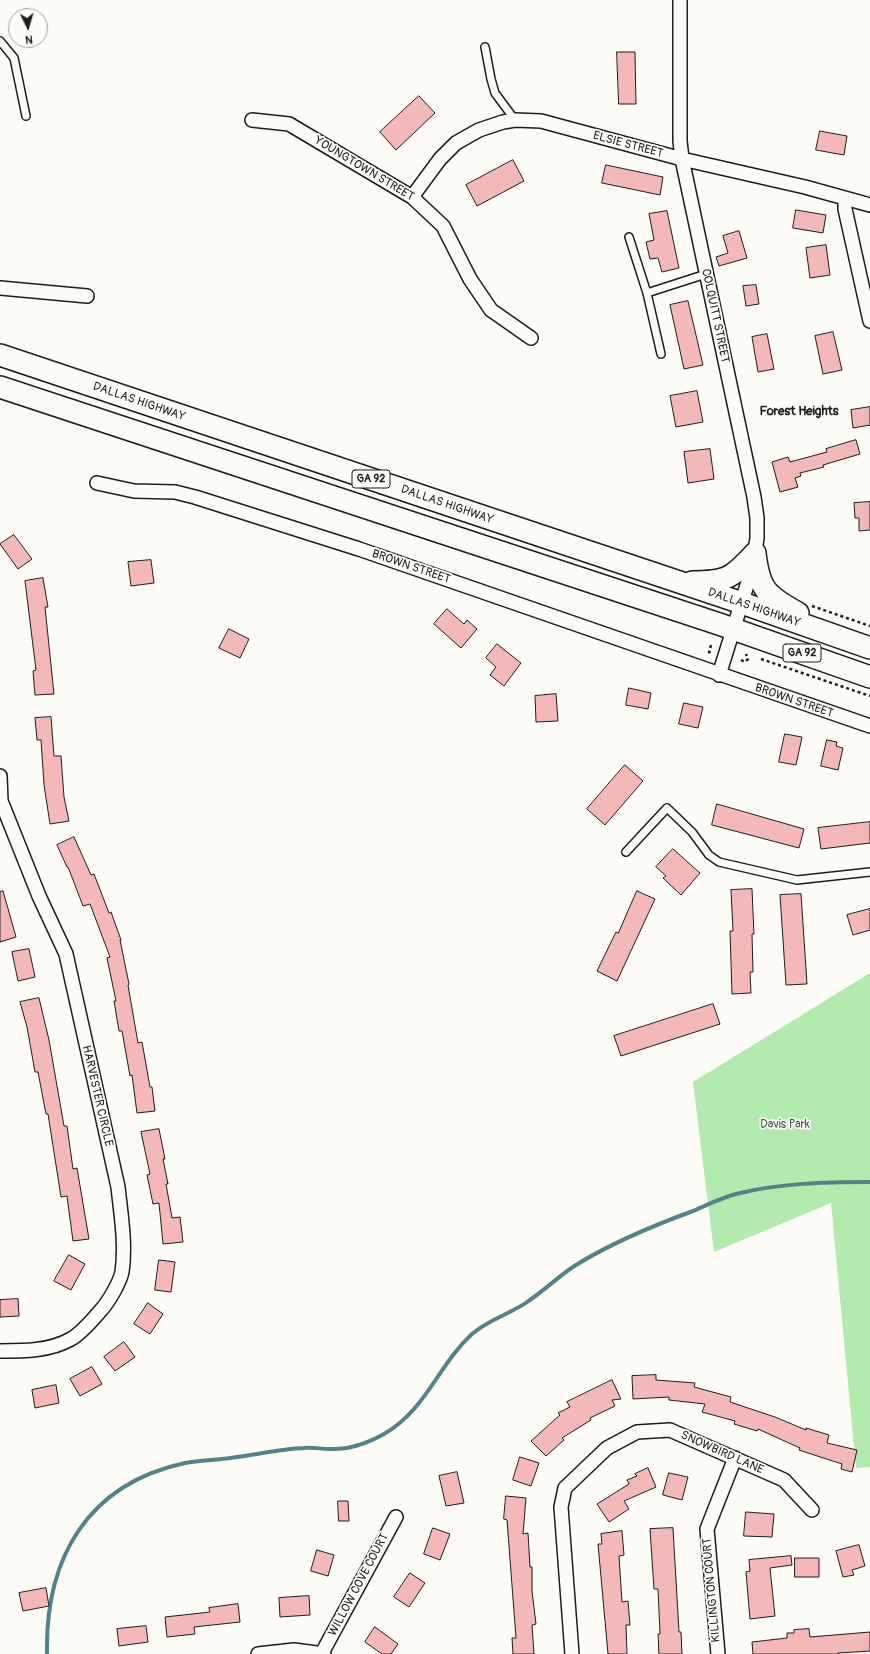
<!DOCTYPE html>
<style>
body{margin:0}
#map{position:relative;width:870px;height:1654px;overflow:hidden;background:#fdfcf7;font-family:Pangolin,sans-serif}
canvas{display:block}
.north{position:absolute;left:8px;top:8px;width:40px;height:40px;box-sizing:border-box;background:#fdfcf7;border:1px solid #a3a29f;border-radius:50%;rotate:175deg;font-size:11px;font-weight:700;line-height:16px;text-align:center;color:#1c1c1c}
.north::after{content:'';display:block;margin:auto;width:14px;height:18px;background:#1c1c1c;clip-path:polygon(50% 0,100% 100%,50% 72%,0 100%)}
</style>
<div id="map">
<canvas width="870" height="1654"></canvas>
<div class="north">N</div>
</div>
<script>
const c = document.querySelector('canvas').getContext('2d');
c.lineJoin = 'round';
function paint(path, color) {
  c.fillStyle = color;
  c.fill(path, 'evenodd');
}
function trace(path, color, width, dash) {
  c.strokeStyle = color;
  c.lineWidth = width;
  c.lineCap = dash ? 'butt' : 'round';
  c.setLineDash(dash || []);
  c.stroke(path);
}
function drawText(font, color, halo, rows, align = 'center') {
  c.font = font + ' Pangolin,sans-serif';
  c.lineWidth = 3.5;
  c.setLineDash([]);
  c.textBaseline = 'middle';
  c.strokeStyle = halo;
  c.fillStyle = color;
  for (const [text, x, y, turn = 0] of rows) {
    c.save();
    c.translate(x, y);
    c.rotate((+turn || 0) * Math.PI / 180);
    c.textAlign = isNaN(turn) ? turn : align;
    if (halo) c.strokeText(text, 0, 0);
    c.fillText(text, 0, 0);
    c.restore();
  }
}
paint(new Path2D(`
 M870 973V1467L856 1468 831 1203 714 1252 693 1082Z`), '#b3eaad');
trace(new Path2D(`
 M47 1654C45 1559 87 1484 185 1463 202 1460 220 1460 237 1457 259 1454 281 1449 304 1448 312 1447 321 1449 329 1449 348 1450 368 1443 384 1434 427 1409 438 1365 472 1334 489 1319 513 1313 530 1300 546 1289 560 1275 576 1265 613 1242 652 1226 693 1211 707 1205 721 1198 736 1194 780 1183 825 1182 870 1182`), '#53838a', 4);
const building = new Path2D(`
 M617 52H635L636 104H619Z
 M419 96 435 113 396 150 380 132Z
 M820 131 847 136 844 155 816 150Z
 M513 160 524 181 477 206 466 185Z
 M606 165 663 177 660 195 602 183Z
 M796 210 826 215 823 233 793 228Z
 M667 211 679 268 662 272 658 258 650 259 646 242 654 240 649 214Z
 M739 231 747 258 719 266 716 257 728 253 723 236Z
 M826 245 830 275 810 278 806 248Z
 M756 285 759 304 746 306 743 286Z
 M688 301 703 365 684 369 670 305Z
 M833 332 842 370 823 374 815 336Z
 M767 334 774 369 758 372 752 337Z
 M697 391 703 422 676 427 670 396Z
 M870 407V425L853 428 851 410Z
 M856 440 860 454 823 465 824 467 800 473 801 476 795 478 798 487 780 492 772 462 788 457 790 462 827 452 826 449Z
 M710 449 714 479 688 483 684 452Z
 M870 502V530L859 531V518H855L854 503Z
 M14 535 32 559 18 569 0 544Z
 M151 560 154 583 131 586 128 562Z
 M43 578 48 607H45L54 694 35 695 33 671 36 670 25 581Z
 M447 609 464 624 467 620 477 629 461 648 434 624Z
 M229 629 249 639 240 658 219 648Z
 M497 644 521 663 504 686 490 675 496 667 486 658Z
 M629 688 651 693 648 709 626 705Z
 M556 694 558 721 536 722 535 696Z
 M684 703 703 707 698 728 679 724Z
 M51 717 54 756H61L64 797 69 821 50 824 44 785 41 740H37L35 718Z
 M785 734 802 737 796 765 779 762Z
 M827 740 837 742 836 746 843 748 838 770 821 766Z
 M625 765 643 781 605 825 587 809Z
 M717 804 804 829 799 848 712 825Z
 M870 822V843L821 849 818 828Z
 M74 837 91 875 94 874 109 913 111 912 121 940H120L129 984 128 985 138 1043 142 1042 150 1087H152L155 1111 137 1113 132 1075 130 1076 122 1031H119L114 1001H116L107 958 110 957 90 904 83 906 68 867H67L57 845Z
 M673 849 700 873 681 895 663 878 666 876 656 867Z
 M752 889 754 934H752L753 972H750L751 993 732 994 730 931H733L731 890Z
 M3 891 16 937 0 942V892Z
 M637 891 655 899 617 981 597 971 616 932 618 933Z
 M801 894 807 984 786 985 780 895Z
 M870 909V930L853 935 847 915Z
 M29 949 35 977 18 981 12 952Z
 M39 998 49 1040 64 1126H67L73 1169 77 1168 89 1239 73 1241 67 1196 61 1197 48 1114H46L38 1072H35L27 1027 20 1002Z
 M713 1004 720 1024 621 1056 614 1036Z
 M159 1129 165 1159H163L168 1184H166L172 1218 180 1217 183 1242 163 1244 159 1203 153 1204 147 1175 150 1174 141 1132Z
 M69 1255 85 1264 71 1290 54 1281Z
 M159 1260 175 1262 171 1292 155 1290Z
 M18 1299 19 1316 0 1317V1300Z
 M148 1303 163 1314 150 1334 134 1324Z
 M124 1342 135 1357 115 1371 104 1357Z
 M92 1367 102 1384 80 1396 70 1379Z
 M656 1375V1380L695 1383 694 1387 731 1397 730 1402 775 1417 806 1430V1428L829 1435 827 1443 857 1450 852 1472 841 1469 842 1464 799 1450 800 1448 758 1429 757 1431 734 1424 735 1421 702 1412 705 1404 669 1400V1397L633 1399 632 1376Z
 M612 1380 621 1399 612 1400 615 1406 590 1418 591 1420 562 1438 564 1440 546 1456 531 1441 560 1415 558 1413 570 1407 567 1402Z
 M56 1385 59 1403 35 1408 32 1390Z
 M520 1457 539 1463 531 1486 513 1480Z
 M648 1468 656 1487 624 1501 629 1509 609 1522 597 1504 629 1484 627 1480 637 1476 635 1474Z
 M457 1472 464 1503 446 1506 439 1476Z
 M669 1473 688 1477 682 1500 663 1495Z
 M506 1496 526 1498 523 1534 528 1533 530 1567H532V1591L536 1624 532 1625 534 1654H513L512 1638H516L507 1520 504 1519Z
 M338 1501H348L349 1521H339Z
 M746 1512 774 1514 772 1537 744 1536Z
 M433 1528 450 1534 440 1560 424 1554Z
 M673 1528 679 1632H681L682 1654H659L658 1634H660L658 1589H654L650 1529Z
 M622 1531 624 1555 619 1556 622 1602 628 1601 630 1625H626L627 1654H608L598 1544H602L601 1534Z
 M859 1545 865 1566 852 1570 854 1575 843 1577 836 1551Z
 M317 1550 334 1555 328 1576 311 1571Z
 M791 1556 792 1565 770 1568 775 1616 750 1619 746 1572 750 1571 749 1560Z
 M795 1558H819V1577H795Z
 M410 1573 425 1583 409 1607 394 1597Z
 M46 1588 49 1606 23 1611 19 1593Z
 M309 1596 310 1615 280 1617 279 1598Z
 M238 1604 240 1622 194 1627 195 1634 167 1637 165 1617 210 1612 209 1608Z
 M146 1626 148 1642 119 1646 117 1629Z
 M375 1627 398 1644 391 1654H382L365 1642Z
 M809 1629 810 1637 870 1632V1651L838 1653V1654H753L752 1642 787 1638V1633H794V1630Z`);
paint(building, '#f4b8b6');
trace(building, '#1c1c1c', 1);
const lane = new Path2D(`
 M0 41 14 58 26 116
 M485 47 491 79 495 93 515 120
 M629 237 647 293
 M661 354 647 293 706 274
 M626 852 667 808 692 832 709 855 719 862 797 880 870 872`);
const street = new Path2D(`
 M680 0V141L682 159 754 497 757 518V538L752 569 719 675
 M252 120 289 124 412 197 443 226 470 279 491 310 531 338
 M412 197 440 159 456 143 479 130 503 122 515 120 541 121 682 159 805 187 870 205
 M845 198V209L870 321
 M0 288 87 296
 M97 483 134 491 175 492 195 497 359 549 870 726
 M0 776 1 801 39 896 66 954 118 1187C121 1215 126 1244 122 1272 120 1282 109 1301 102 1309 93 1319 83 1332 71 1339 50 1351 24 1351 0 1351
 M322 1653 396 1517
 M258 1654 294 1650 324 1654
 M572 1654 561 1507 565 1488 607 1448 637 1432 670 1430 784 1480 812 1510
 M718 1654 707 1529 735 1458`);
const primary = new Path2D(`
 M0 355 742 603 870 648
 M0 387 719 624 870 677
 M755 553C759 590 767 596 798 613
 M692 582C727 582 732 578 755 553`);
trace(lane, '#1c1c1c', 10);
trace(street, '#1c1c1c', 16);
trace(primary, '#1c1c1c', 24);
trace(new Path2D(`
 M812 606 870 626
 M711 645 709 652 713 653
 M761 659 870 696
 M741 660 745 662 748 659 746 654`), '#1c1c1c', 2.5, [3, 3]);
trace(lane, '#fdfcf7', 7);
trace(street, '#fdfcf7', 13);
trace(primary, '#fdfcf7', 21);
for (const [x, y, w] of [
 [371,479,38],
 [802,653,38]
]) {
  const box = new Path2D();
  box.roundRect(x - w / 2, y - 9, w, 18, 3);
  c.fillStyle = '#fdfcf7';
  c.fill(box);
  trace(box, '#1c1c1c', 1);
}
drawText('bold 11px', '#1c1c1c', null, [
 ["GA 92",371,479],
 ["GA 92",802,653]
]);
drawText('12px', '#1c1c1c', '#fdfcf7', [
 ["ELSIE STREET",628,145,15],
 ["YOUNGTOWN STREET",364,169,31],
 ["COLQUITT STREET",715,316,78],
 ["DALLAS HIGHWAY",139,402,19],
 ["DALLAS HIGHWAY",447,505,19],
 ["BROWN STREET",411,567,19],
 ["DALLAS HIGHWAY",754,608,19],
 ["BROWN STREET",794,701,19],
 ["HARVESTER CIRCLE",97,1096,77],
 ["SNOWBIRD LANE",722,1453,24],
 ["WILLOW COVE COURT",359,1585,-62],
 ["KILLINGTON COURT",712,1590,-95]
]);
drawText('12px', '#495a48', '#fdfcf7', [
 ["Davis Park",785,1125]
]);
drawText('bold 13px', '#1c1c1c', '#fdfcf7', [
 ["Forest Heights",799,412]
]);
</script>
